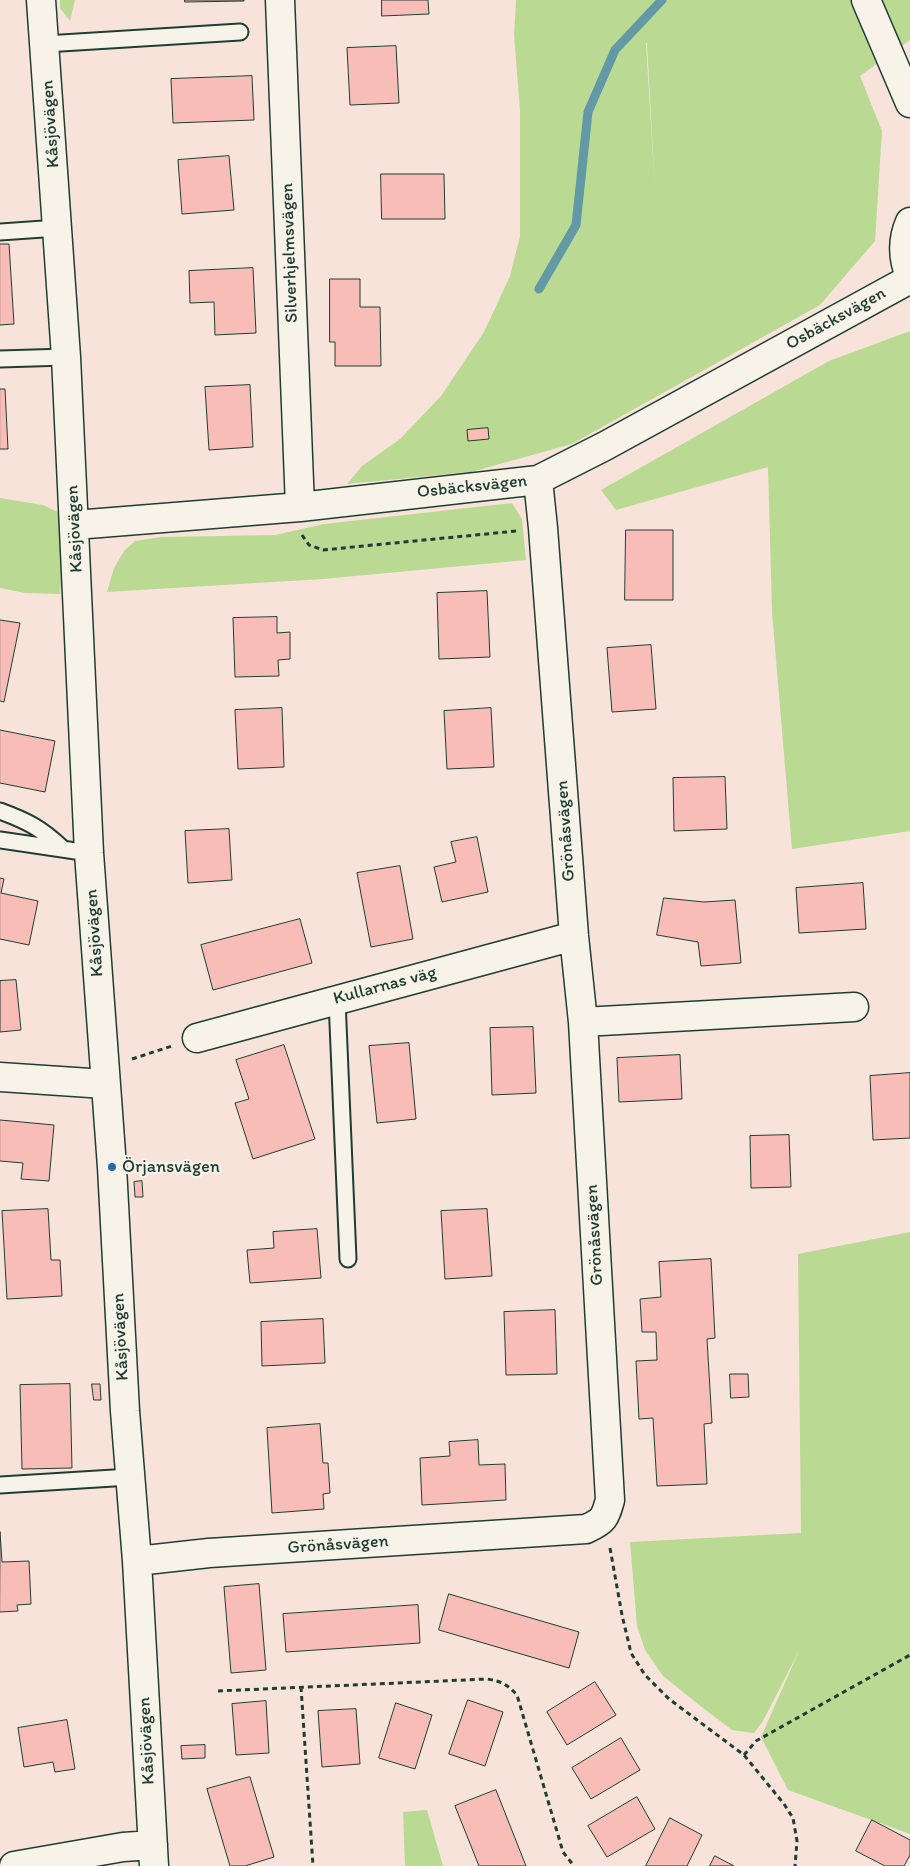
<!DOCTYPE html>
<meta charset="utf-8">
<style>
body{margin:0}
canvas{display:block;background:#f8e3da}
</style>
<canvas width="910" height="1866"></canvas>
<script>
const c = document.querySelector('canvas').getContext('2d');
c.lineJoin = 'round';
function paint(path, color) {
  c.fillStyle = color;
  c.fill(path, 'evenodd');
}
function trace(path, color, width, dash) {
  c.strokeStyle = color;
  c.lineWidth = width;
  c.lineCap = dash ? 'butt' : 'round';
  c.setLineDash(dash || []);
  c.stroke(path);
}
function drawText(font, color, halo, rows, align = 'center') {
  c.font = font + ' Itim,sans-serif';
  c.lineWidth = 4.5;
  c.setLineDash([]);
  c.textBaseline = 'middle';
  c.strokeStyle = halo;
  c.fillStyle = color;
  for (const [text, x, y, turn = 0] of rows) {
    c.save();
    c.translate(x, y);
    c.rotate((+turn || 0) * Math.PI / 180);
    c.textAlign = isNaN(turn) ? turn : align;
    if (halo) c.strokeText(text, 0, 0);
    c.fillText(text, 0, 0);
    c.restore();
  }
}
paint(new Path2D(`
 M60 0H75L70 21 60 8Z
 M516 0H910V40L860 76 882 131 875 241 820 305 572 444 471 472 347 484 362 466 400 439 441 396 484 332 510 276 520 236V111L514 35ZM647 43 655 190 646 43Z
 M910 331V831L792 849 772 612 768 467 616 510 601 490 829 361Z
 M0 498 43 505 60 513 63 564 60 594 25 593 0 588Z
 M512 503 522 519 526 560 323 579 107 592 114 568 124 551 135 541 161 537 275 535 324 524Z
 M910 1232V1834L788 1790 761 1737 799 1651 763 1721 754 1733 732 1730 703 1708 663 1676 645 1650 637 1626 630 1542 801 1533 798 1254Z
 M427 1810 443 1866H405L403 1812Z`), '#bada93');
trace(new Path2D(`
 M539 289 576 225 588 112 615 50 662 0`), '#6299a4', 9);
const building = new Path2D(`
 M185 0H244V1L185 2Z
 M382 0H428L429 14 382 16Z
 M396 46 399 103 350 105 347 48Z
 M252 76 254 120 173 123 171 79Z
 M229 156 234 210 182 214 178 160Z
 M381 174H444L445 219H382Z
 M0 244H9L14 324 0 325Z
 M253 268 256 333 215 335 214 302 190 303 189 271Z
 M330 279H360V307H380L381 366H335V342H330Z
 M250 385 253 447 209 450 205 387Z
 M0 389H5L8 449H0Z
 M488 428 489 439 468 441 467 430Z
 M626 530H673V600H625Z
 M487 591 490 657 439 659 437 593Z
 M277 617V633L290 632V659L278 660 279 676 235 677 233 618Z
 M0 620 20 623 4 702 0 701Z
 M651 645 656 709 612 712 607 648Z
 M282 708 284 767 238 769 235 710Z
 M491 708 494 767 447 769 444 711Z
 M0 730 55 741 45 792 0 783Z
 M725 777 727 829 674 831 673 778Z
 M229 829 232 880 188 883 185 831Z
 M477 837 488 892 442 902 434 867 456 862 451 842Z
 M400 866 413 939 371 947 357 873Z
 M0 878 4 879 1 893 38 901 29 945 0 939Z
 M863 883 866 929 799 933 796 888Z
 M664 898 704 902 735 900 741 963 701 966 698 942 657 935Z
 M300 919 312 963 213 990 201 945Z
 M16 980 21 1030 0 1032V981Z
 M533 1027 536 1093 492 1095 490 1028Z
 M409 1043 416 1119 377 1123 369 1046Z
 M284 1045 315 1139 253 1159 235 1103 249 1099 236 1060Z
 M680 1055 682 1099 619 1102 617 1058Z
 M910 1073V1138L873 1140 870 1076Z
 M0 1120 54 1125 49 1181 21 1179 23 1163 0 1161Z
 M789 1135 791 1187 751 1188 750 1136Z
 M142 1181 143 1197H135L134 1182Z
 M48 1209 51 1260H60L62 1296 7 1299 2 1211Z
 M487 1209 492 1276 445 1279 441 1211Z
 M317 1229 321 1278 250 1283 247 1250 274 1248 273 1232Z
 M711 1259 715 1338 707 1339 712 1423 704 1424 707 1484 657 1486 653 1418 639 1419 636 1361 657 1360 656 1332H642L640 1299 661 1297 659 1262Z
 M555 1310 557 1374 506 1375 504 1312Z
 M323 1319 325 1363 262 1366 261 1322Z
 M730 1374H748L749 1397 731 1398Z
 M70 1384 72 1468 22 1469 20 1385Z
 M92 1384H100L101 1400H94Z
 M320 1424 323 1463H328L330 1493 323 1494 324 1509 272 1513 267 1428Z
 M478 1440 479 1465 505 1464 506 1500 422 1505 420 1458 450 1456 449 1442Z
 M0 1532 2 1562 29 1561 31 1604 17 1605 18 1611 0 1612Z
 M259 1584 266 1670 231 1673 224 1587Z
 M449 1594 579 1632 569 1668 439 1630Z
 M418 1605 420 1643 286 1652 283 1614Z
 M595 1682 616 1715 567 1745 547 1712Z
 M468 1700 503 1712 485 1766 449 1754Z
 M266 1701 269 1753 236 1755 232 1704Z
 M396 1703 432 1715 415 1769 379 1758Z
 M356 1709 360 1764 322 1767 318 1711Z
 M67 1720 75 1769 55 1772 53 1762 24 1767 18 1728Z
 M621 1738 640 1770 591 1799 572 1768Z
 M205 1745V1758L182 1759 181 1746Z
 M250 1777 274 1857 245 1866H230L207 1789Z
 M496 1790 526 1866H479L455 1806Z
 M637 1797 655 1829 607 1857 588 1826Z
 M670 1818 702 1835 687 1866H646Z
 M872 1820 910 1840V1855L904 1866H885L856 1851Z
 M715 1856 734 1866H710Z`);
paint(building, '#f9bdb8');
trace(building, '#1f3d34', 1);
const service = new Path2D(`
 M45 44 240 32
 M0 232 58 228
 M0 359 66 357
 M0 811C27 821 41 828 62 848
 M0 840 89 853
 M337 1000 348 1259
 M0 1485 130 1477`);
const minor = new Path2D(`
 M41 0 66 357 89 853 112 1167 125 1411 137 1561 154 1866
 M280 0 300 507
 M75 525 300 507 538 480 605 446 910 279
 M583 1022 854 1007
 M197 1038 574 936
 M0 1077 105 1084
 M137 1561 209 1553 586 1529C604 1521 605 1518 610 1500L583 1022 574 936 543 528 538 480
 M14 1866 123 1847 153 1845`);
const tertiary = new Path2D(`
 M866 0 910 103
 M910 222C902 240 903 259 910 276`);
trace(service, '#1f3d34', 19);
trace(minor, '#1f3d34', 31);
trace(tertiary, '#1f3d34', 31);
trace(new Path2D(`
 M302 535 309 545 323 550 516 531
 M132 1059 172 1046
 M610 1548 622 1615 631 1653 645 1675 669 1699 744 1755 784 1804 793 1818 797 1841 795 1866
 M301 1687 313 1866
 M218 1691 487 1679C501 1681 508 1685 517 1695L563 1852 574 1866
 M744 1755 756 1741 910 1655`), '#1f3d34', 3, [5, 4]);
trace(service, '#f7f3e8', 15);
trace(minor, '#f7f3e8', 28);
trace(tertiary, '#f7f3e8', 28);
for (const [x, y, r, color] of [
 [112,1167,5,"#1f6fb2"]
]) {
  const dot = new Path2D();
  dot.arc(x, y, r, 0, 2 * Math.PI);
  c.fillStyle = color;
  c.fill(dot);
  trace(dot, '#f7f3e8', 2);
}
drawText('18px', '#1f3d34', '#f7f3e8', [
 ["Kåsjövägen",51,124,-94],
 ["Silverhjelmsvägen",290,253,-92],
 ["Osbäcksvägen",836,319,-29],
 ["Osbäcksvägen",472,487,-6],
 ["Kåsjövägen",75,529,-93],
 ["Grönåsvägen",566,831,-94],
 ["Kåsjövägen",95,933,-94],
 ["Kullarnas väg",385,986,-15],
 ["Grönåsvägen",595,1235,-93],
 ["Kåsjövägen",121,1337,-93],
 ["Grönåsvägen",338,1545,-4],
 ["Kåsjövägen",147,1741,-93]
]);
drawText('18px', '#1f3d34', '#f7f3e8', [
 ["Örjansvägen",122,1167]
], 'left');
</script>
